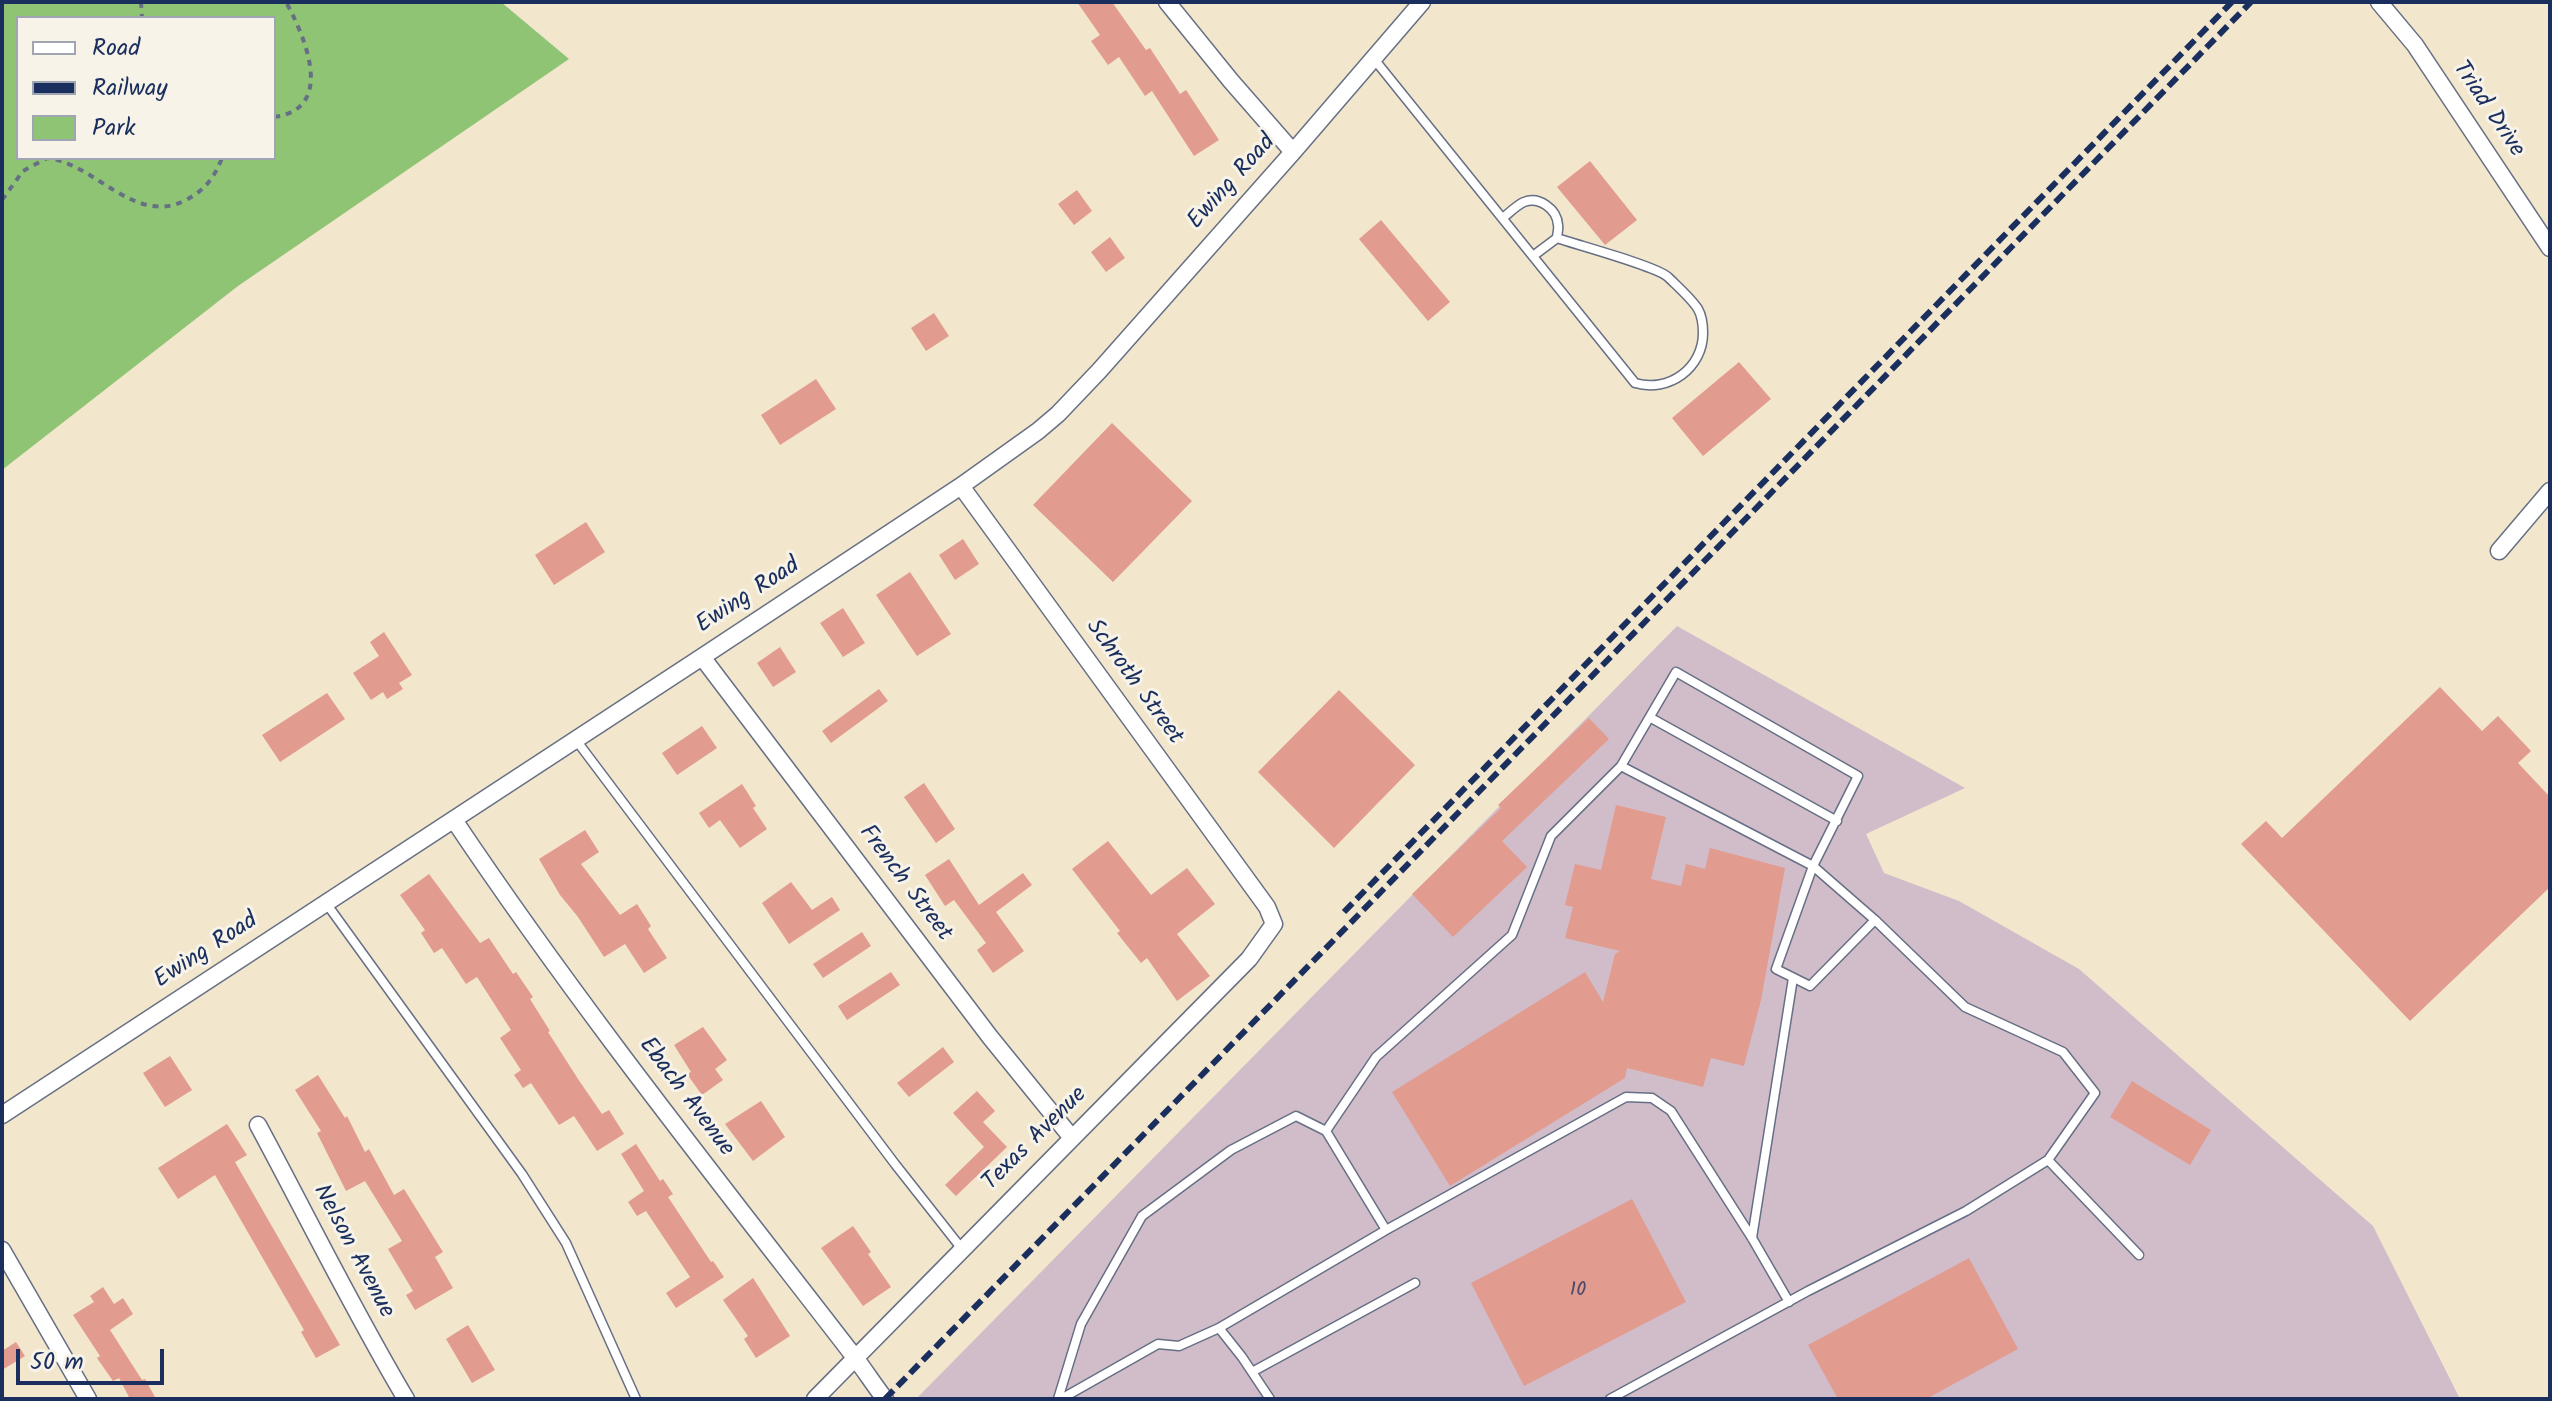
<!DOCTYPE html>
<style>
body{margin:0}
#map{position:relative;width:2552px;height:1401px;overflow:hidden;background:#f2e6cc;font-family:Kalam,sans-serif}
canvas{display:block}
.frame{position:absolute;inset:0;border:4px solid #1b2f5e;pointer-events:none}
.legend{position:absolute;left:16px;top:16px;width:260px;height:144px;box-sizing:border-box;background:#f7f3e8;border:2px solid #9fa5b1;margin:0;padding:10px 14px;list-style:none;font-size:24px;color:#1b2f5e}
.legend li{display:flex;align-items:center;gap:16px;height:40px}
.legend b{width:40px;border:2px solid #9fa5b1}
.scale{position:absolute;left:16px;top:1349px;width:148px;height:36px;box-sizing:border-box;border:4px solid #1b2f5e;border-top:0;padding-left:10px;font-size:24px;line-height:28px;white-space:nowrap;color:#1b2f5e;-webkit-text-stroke:6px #f7f3e8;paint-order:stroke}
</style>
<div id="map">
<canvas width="2552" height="1401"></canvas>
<div class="frame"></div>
<ul class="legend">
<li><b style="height:10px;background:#fff"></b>Road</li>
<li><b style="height:10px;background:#1b2f5e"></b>Railway</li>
<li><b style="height:22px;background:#8fc475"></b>Park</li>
</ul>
<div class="scale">50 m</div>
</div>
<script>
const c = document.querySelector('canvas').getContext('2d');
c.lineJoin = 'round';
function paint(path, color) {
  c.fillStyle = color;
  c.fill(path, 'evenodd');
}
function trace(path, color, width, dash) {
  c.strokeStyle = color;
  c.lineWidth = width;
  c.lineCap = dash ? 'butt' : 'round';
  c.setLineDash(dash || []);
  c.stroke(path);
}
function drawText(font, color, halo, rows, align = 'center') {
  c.font = font + ' Kalam,sans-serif';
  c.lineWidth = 6;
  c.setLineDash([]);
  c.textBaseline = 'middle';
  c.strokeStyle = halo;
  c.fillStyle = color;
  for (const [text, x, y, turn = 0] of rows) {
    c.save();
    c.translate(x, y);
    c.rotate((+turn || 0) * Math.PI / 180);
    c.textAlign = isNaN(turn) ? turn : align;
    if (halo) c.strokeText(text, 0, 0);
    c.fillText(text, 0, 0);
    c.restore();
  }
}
paint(new Path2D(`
 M1677 626 1965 788 1866 834 1884 873 1959 901 2079 969 2373 1226 2460 1399H916Z`), '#d1bdca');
paint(new Path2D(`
 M2 2H501L569 59 238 286 2 470ZM18 18H274V158H18Z`), '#8fc475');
paint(new Path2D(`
 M1077 2H1112L1146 50 1150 48 1180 94 1186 90 1219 140 1194 156 1152 91 1145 96 1119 57 1108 65 1091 41 1100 35Z
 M1590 161 1637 220 1605 245 1557 187Z
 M1077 190 1092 211 1074 225 1058 204Z
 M1381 220 1450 302 1428 321 1359 239Z
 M1110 237 1125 258 1106 272 1091 252Z
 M934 313 949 336 926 351 911 328Z
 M1739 362 1771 399 1703 456 1672 418Z
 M816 379 836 409 780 445 761 415Z
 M1112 423 1192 501 1113 582 1033 505Z
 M586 522 605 552 554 585 535 555Z
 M963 539 979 564 955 580 939 555Z
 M910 572 951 634 917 656 876 595Z
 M843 608 865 643 843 657 820 623Z
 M384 632 412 675 399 683 403 689 387 699 383 692 371 700 353 673 379 656 370 642Z
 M780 647 796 672 773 687 757 663Z
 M2440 687 2482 731 2498 716 2531 751 2518 763 2550 797V887L2410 1021 2241 844 2266 821 2282 838Z
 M879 689 888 701 831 743 822 731Z
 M1339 690 1415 765 1334 848 1258 772Z
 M327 693 345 719 280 762 262 735Z
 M1589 718 1609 739 1502 841 1527 867 1453 937 1412 894 1501 808 1498 805Z
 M702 726 717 748 677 775 662 753Z
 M924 783 955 829 936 843 904 797Z
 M742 784 756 806 753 808 767 829 740 848 720 820 709 828 699 813Z
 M1616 805 1666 817 1651 879 1681 886 1686 864 1705 869 1710 848 1785 868 1761 1000 1744 1066 1711 1058 1703 1087 1627 1068 1625 1078 1450 1186 1392 1092 1585 972 1603 1002 1615 954 1620 951 1565 938 1573 907 1565 905 1575 864 1601 870Z
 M585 830 599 852 581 864 620 915 637 904 651 926 648 929 667 958 644 973 625 944 604 957 578 917 560 895 539 859Z
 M1108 841 1151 895 1187 868 1215 904 1177 934 1210 976 1177 1001 1147 958 1141 963 1117 933 1120 931 1072 869Z
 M949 859 979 905 1023 873 1032 885 996 912 1024 951 993 973 977 950 986 943 954 900 945 906 925 875Z
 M429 874 480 943 489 938 513 974 516 972 533 997 530 999 550 1031 548 1032 578 1079 602 1114 609 1110 624 1134 597 1151 574 1116 559 1125 531 1083 523 1088 514 1075 521 1070 500 1038 511 1030 477 977 466 984 442 948 434 953 421 933 425 930 400 895Z
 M791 882 812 910 832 897 840 910 789 944 762 903Z
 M862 932 871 946 823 978 813 964Z
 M891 972 900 985 847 1020 838 1006Z
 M703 1027 727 1060 715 1069 723 1080 702 1095 687 1074 691 1072 674 1045Z
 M943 1047 954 1062 909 1097 897 1083Z
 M170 1056 192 1090 165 1107 143 1073Z
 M318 1075 345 1118 347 1116 365 1152 369 1149 394 1195 404 1189 443 1252 435 1257 453 1288 415 1310 406 1295 413 1291 388 1249 402 1241 365 1181 346 1191 317 1133 321 1131 295 1090Z
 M2132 1081 2211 1130 2190 1165 2110 1117Z
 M977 1091 995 1111 983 1122 1007 1147 956 1196 945 1185 984 1147 953 1113Z
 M761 1101 785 1137 753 1161 725 1124Z
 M227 1124 247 1155 235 1162 340 1345 316 1358 301 1332 304 1330 215 1175 178 1199 158 1168Z
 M636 1144 660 1181 663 1179 673 1194 668 1197 711 1262 713 1261 724 1277 676 1308 666 1293 690 1277 646 1211 637 1216 628 1202 644 1191 621 1154Z
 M1632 1199 1686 1302 1524 1386 1471 1283Z
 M853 1226 871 1252 868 1254 891 1287 863 1306 821 1248Z
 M1969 1258 2018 1349 1926 1399H1838L1808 1345Z
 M753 1278 790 1336 756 1358 744 1339 748 1336 723 1300Z
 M103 1287 114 1304 123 1298 133 1314 110 1330 142 1380 145 1379 156 1399H130L119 1378 113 1381 97 1358 100 1356 73 1315 94 1302 90 1296Z
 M468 1325 495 1370 472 1383 446 1339Z
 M16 1342 25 1356 2 1370V1351Z`), '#e29b8f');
const service = new Path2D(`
 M1374 59 1635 383C1669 393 1703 368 1703 333 1703 325 1702 316 1698 309 1691 298 1677 286 1668 277 1656 266 1577 245 1557 238L1533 256
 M1503 218C1510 212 1517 205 1524 202 1539 196 1557 209 1558 225 1559 229 1557 234 1557 238
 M1651 718 1837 821
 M576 740 895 1164 962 1249
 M326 903 522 1174 566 1243 636 1399
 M1326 1131 1376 1057 1512 935 1551 836 1621 766 1676 672 1858 776 1813 866 1776 969 1810 986 1875 920
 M2048 1160 2139 1255
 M1752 1238 1793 978
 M1219 1328 1242 1357 1270 1399
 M1252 1372 1415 1283
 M1058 1399 1081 1324 1142 1216 1231 1150 1296 1116 1326 1131 1386 1230
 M1061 1399 1158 1344 1179 1346 1219 1328 1386 1230 1626 1097 1652 1098 1671 1111 1752 1238 1789 1302
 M1610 1399 1808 1291 1966 1211 2048 1160 2095 1093 2063 1052 1965 1007 1875 920 1813 866 1621 766`);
const minor = new Path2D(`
 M1167 2 1231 81 1293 152
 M2379 2 2415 45 2550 248
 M2499 551 2550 491
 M702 657 990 1037 1072 1138
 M454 820C578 1005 717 1179 853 1355 864 1369 874 1385 885 1399
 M2 1115 702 657 961 486 1038 431 1058 414 1099 371 1293 152 1422 2
 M258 1125C307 1216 353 1310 406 1399
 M2 1250 88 1399
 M815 1399 1249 959 1274 924 1267 907 961 486`);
trace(service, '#666f84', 11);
trace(minor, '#666f84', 19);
trace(new Path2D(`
 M141 2 142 18
 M274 117C337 109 304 35 286 2
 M2 200 23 171 47 158C95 163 135 227 186 200 205 190 214 178 222 158`), '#666f84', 4, [6, 6]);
trace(service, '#fff', 8);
trace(minor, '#fff', 16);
trace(new Path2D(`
 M1344 912 2232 2
 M885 1399 2251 2`), '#1b2f5e', 6, [12, 6]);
drawText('20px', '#4d4a6a', null, [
 ["10",1578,1292]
]);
drawText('24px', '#1b2f5e', '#f7f3e8', [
 ["Triad Drive",2487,110,56],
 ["Ewing Road",1233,183,-48],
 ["Ewing Road",749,597,-33],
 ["Schroth Street",1133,683,54],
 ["French Street",904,884,53],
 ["Ewing Road",207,952,-33],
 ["Ebach Avenue",685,1098,53],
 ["Texas Avenue",1036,1140,-45],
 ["Nelson Avenue",352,1252,62]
]);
</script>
